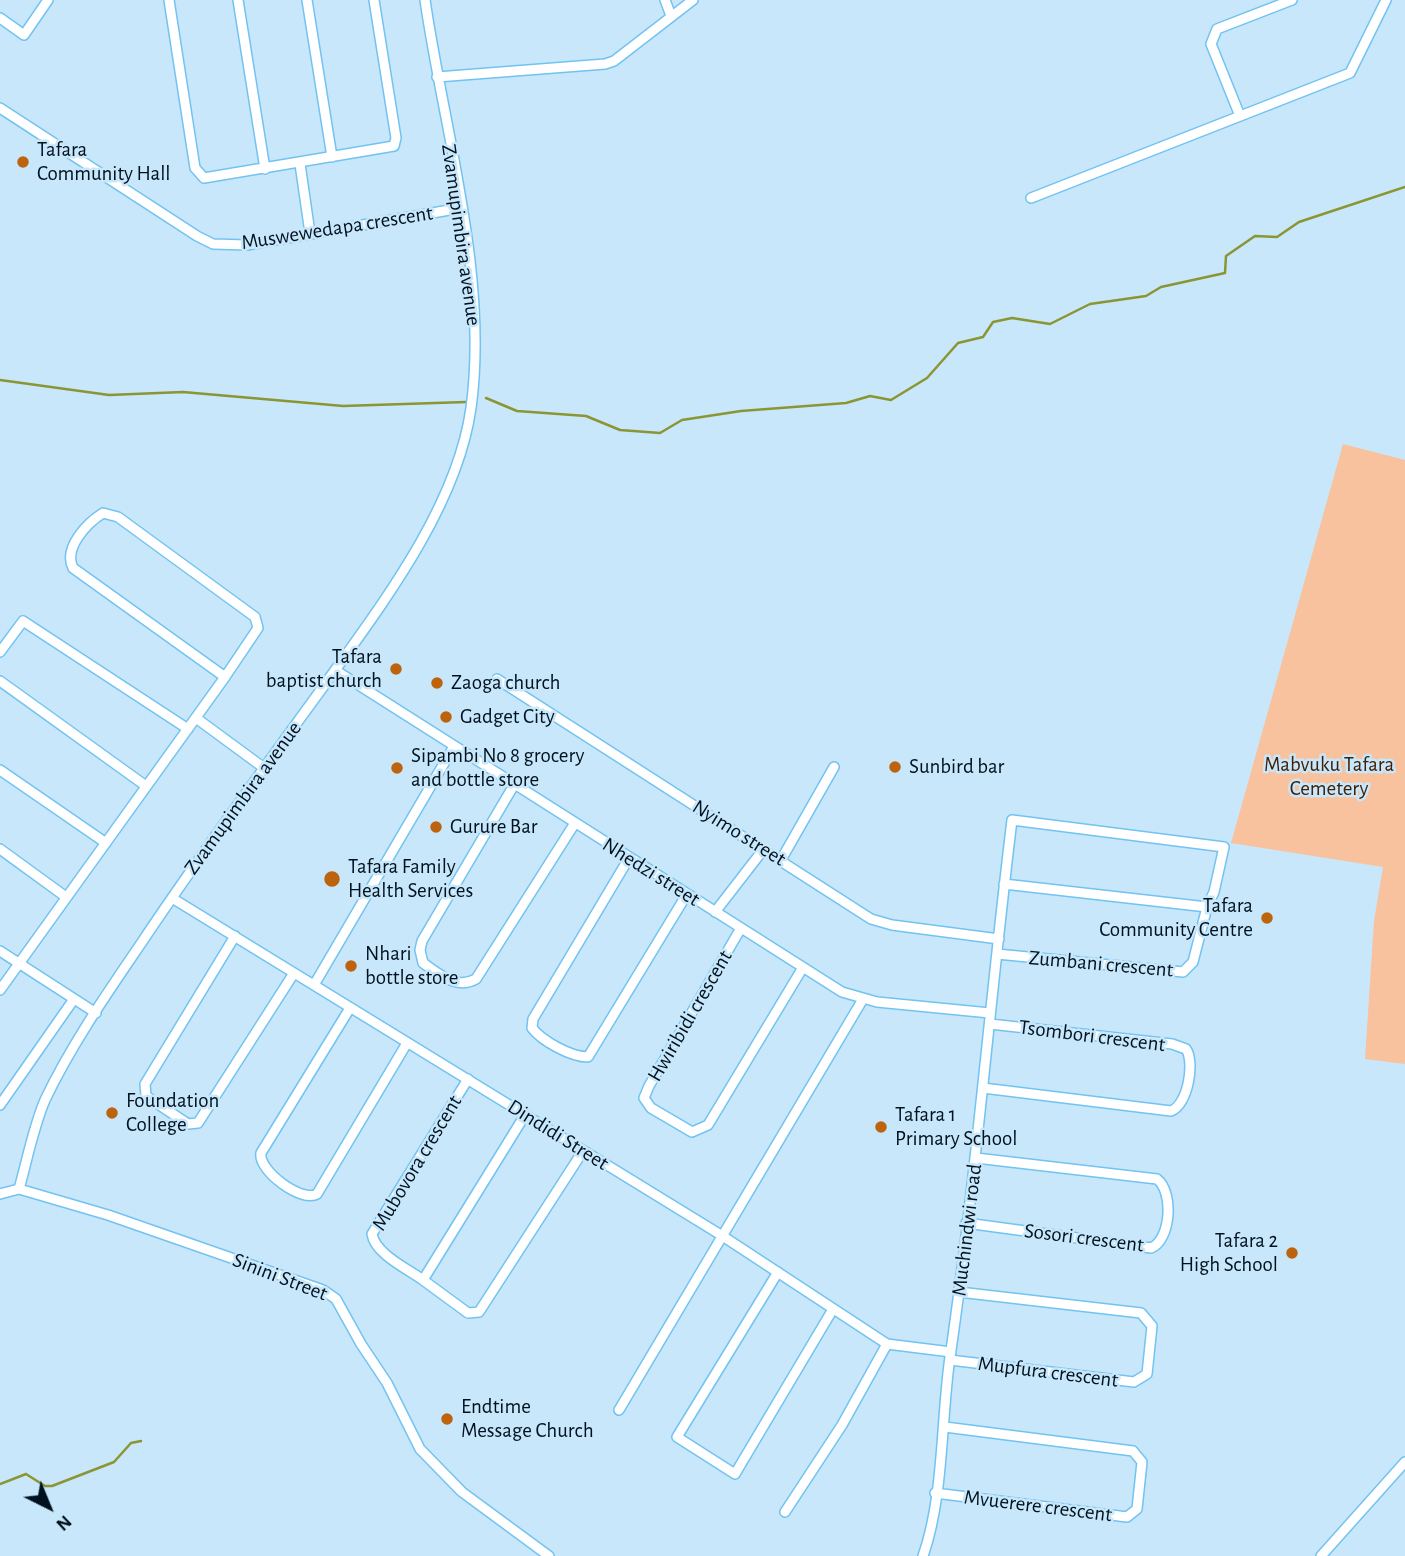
<!DOCTYPE html>
<style>
body{margin:0}
#map{position:relative;width:1405px;height:1556px;overflow:hidden;background:#c8e7fa;font-family:"Alegreya Sans",sans-serif}
canvas{display:block}
.north{position:absolute;left:14px;top:1472px;width:70px;height:70px;-webkit-text-stroke:5px #c8e7fa;paint-order:stroke;rotate:137deg;font-size:19px;font-weight:700;line-height:28px;text-align:center;color:#00121f}
.north::after{content:'';display:block;margin:auto;width:24px;height:32px;background:#00121f;clip-path:polygon(50% 0,100% 100%,50% 72%,0 100%)}
</style>
<div id="map">
<canvas width="1405" height="1556"></canvas>
<div class="north">N</div>
</div>
<script>
const c = document.querySelector('canvas').getContext('2d');
c.lineJoin = 'round';
function paint(path, color) {
  c.fillStyle = color;
  c.fill(path, 'evenodd');
}
function trace(path, color, width, dash) {
  c.strokeStyle = color;
  c.lineWidth = width;
  c.lineCap = dash ? 'butt' : 'round';
  c.setLineDash(dash || []);
  c.stroke(path);
}
function drawText(font, color, halo, rows, align = 'center') {
  c.font = font + ' "Alegreya Sans",sans-serif';
  c.lineWidth = 5;
  c.setLineDash([]);
  c.textBaseline = 'middle';
  c.strokeStyle = halo;
  c.fillStyle = color;
  for (const [text, x, y, turn = 0] of rows) {
    c.save();
    c.translate(x, y);
    c.rotate((+turn || 0) * Math.PI / 180);
    c.textAlign = isNaN(turn) ? turn : align;
    if (halo) c.strokeText(text, 0, 0);
    c.fillText(text, 0, 0);
    c.restore();
  }
}
paint(new Path2D(`
 M1343 444 1405 460V1064L1365 1059 1374 921 1383 867 1231 843Z`), '#f8c29e');
trace(new Path2D(`
 M0 380 109 395 183 392 343 406 466 402
 M486 398 517 411 586 416 620 430 660 433 682 420 741 411 846 403 870 396 891 400 927 378 958 343 983 337 993 322 1012 318 1050 324 1090 304 1146 296 1161 287 1225 273 1226 256 1255 236 1277 237 1299 222 1405 187
 M0 1484 26 1474 45 1486H52L114 1462 131 1443 141 1441`), '#8b9532', 2.5);
const minor = new Path2D(`
 M169 0 195 168 204 178 394 146 396 138 374 0
 M238 0 265 169
 M307 0 332 157
 M665 0 671 16
 M0 18 24 35 48 0
 M437 77 605 64 614 61 693 0
 M0 108 197 236 213 244 247 245 461 208
 M1240 116 1211 44 1217 29 1292 0
 M300 164 310 233
 M1031 198 1350 73 1386 0
 M0 652 23 621 188 729
 M335 670 842 992 877 1002 990 1013
 M497 679 871 919 892 925 999 939
 M0 681 146 786
 M196 718 264 768
 M0 770 106 843
 M514 785 422 941 420 950 423 963C439 974 456 990 476 979L575 823
 M0 849 66 897
 M629 858 533 1019 532 1028C542 1041 571 1057 588 1057L687 894
 M781 860 834 767
 M172 898 721 1235 887 1344 951 1352
 M715 912 763 850
 M741 928 649 1086 644 1098 651 1108 692 1132 708 1125 802 969
 M235 936 145 1084 146 1096 188 1124 198 1123 294 973
 M0 951 96 1013
 M997 954 1183 972 1193 962 1207 907 1004 884
 M314 985 453 748
 M0 990 225 677 258 628 255 617 118 517 103 513C87 523 63 548 73 568L225 677
 M350 1008 261 1153C258 1171 302 1203 317 1194L407 1043
 M468 1079 372 1234C375 1254 408 1269 423 1280L525 1115
 M983 1088 1171 1111C1188 1105 1195 1062 1186 1049L1172 1044 990 1024
 M0 1105 74 999
 M19 1189C27 1161 33 1128 45 1100 71 1045 108 992 142 942 200 855 262 771 323 687 380 607 457 508 471 408 489 276 444 131 425 0
 M19 1189 108 1215 323 1290 336 1299 361 1344 387 1383 420 1449 462 1492 549 1556
 M0 1194 19 1189
 M966 1223 1151 1248C1171 1240 1174 1192 1157 1179L976 1158
 M778 1272 677 1437 735 1474 833 1309
 M423 1280 468 1313 479 1312 583 1151
 M950 1360 1134 1382 1147 1374 1152 1326 1141 1313 959 1292
 M619 1410 863 999
 M935 1493 1127 1517 1137 1509 1142 1462 1133 1451 945 1427
 M785 1512 842 1425 887 1344
 M923 1556C944 1497 941 1418 950 1357 976 1178 990 999 1012 820L1224 847 1214 892 1207 907
 M1321 1556 1405 1462`);
trace(minor, '#72c3f1', 12);
trace(minor, '#fff', 9);
for (const [x, y, r, color] of [
 [23,162,7,"#be630d"],
 [396,669,7,"#be630d"],
 [437,683,7,"#be630d"],
 [446,717,7,"#be630d"],
 [895,767,7,"#be630d"],
 [397,768,7,"#be630d"],
 [436,827,7,"#be630d"],
 [332,879,9,"#be630d"],
 [1267,918,7,"#be630d"],
 [351,966,7,"#be630d"],
 [112,1113,7,"#be630d"],
 [881,1127,7,"#be630d"],
 [1292,1253,7,"#be630d"],
 [447,1419,7,"#be630d"]
]) {
  const dot = new Path2D();
  dot.arc(x, y, r, 0, 2 * Math.PI);
  c.fillStyle = color;
  c.fill(dot);
  trace(dot, '#c8e7fa', 2.5);
}
drawText('21px', '#00121f', '#c8e7fa', [
 ["Tafara",37,150],
 ["Community Hall",37,174],
 ["Tafara",382,657,"right"],
 ["baptist church",382,681,"right"],
 ["Zaoga church",451,683],
 ["Gadget City",460,717],
 ["Sipambi No 8 grocery",411,756],
 ["and bottle store",411,780],
 ["Sunbird bar",909,767],
 ["Gurure Bar",450,827],
 ["Tafara Family",348,867],
 ["Health Services",348,891],
 ["Tafara",1253,906,"right"],
 ["Community Centre",1253,930,"right"],
 ["Nhari",365,954],
 ["bottle store",365,978],
 ["Foundation",126,1101],
 ["College",126,1125],
 ["Tafara 1",895,1115],
 ["Primary School",895,1139],
 ["Tafara 2",1278,1241,"right"],
 ["High School",1278,1265,"right"],
 ["Endtime",461,1407],
 ["Message Church",461,1431]
], 'left');
drawText('21px', '#00121f', '#c8e7fa', [
 ["Muswewedapa crescent",337,228,-9],
 ["Zvamupimbira avenue",461,235,82],
 ["Zvamupimbira avenue",243,798,-54],
 ["Nyimo street",739,833,32],
 ["Nhedzi street",651,872,32],
 ["Zumbani crescent",1101,964,5],
 ["Hwiribidi crescent",690,1016,-60],
 ["Tsombori crescent",1092,1036,7],
 ["Dindidi Street",558,1135,32],
 ["Mubovora crescent",417,1163,-59],
 ["Muchindwi road",967,1230,-83],
 ["Sosori crescent",1084,1238,7],
 ["Sinini Street",280,1277,21],
 ["Mupfura crescent",1048,1372,7],
 ["Mvuerere crescent",1038,1506,7]
]);
drawText('21px', '#412108', '#c8e7fa', [
 ["Mabvuku Tafara",1329,765],
 ["Cemetery",1329,789]
]);
</script>
